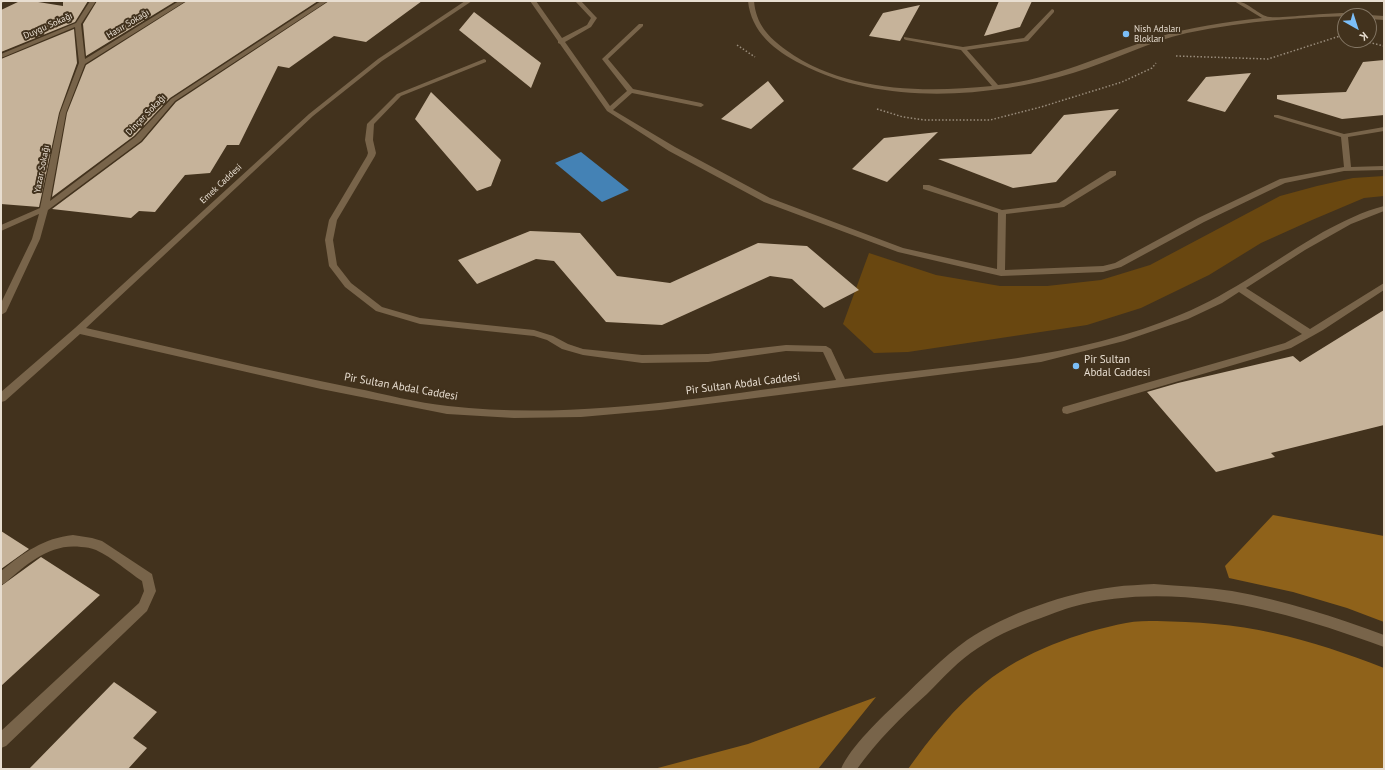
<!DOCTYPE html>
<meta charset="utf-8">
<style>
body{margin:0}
#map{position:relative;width:1385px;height:770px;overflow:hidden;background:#42321d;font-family:"PT Sans",sans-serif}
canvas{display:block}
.frame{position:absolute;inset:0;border:2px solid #e8ded1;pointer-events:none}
.north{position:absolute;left:1337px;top:8px;width:40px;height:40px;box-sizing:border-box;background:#42321d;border:1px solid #847765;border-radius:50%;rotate:141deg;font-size:11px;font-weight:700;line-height:16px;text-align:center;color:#e8ded1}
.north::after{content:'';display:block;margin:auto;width:14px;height:18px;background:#7bbef8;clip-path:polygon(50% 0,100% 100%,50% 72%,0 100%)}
</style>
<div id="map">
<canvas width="1385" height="770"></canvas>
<div class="frame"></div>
<div class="north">K</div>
</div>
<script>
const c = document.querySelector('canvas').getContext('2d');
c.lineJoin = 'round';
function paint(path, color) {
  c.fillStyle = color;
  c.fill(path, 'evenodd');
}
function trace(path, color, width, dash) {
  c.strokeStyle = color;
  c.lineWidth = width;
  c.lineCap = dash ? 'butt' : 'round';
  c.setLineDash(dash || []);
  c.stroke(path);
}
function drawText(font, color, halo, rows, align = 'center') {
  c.font = font + ' "PT Sans",sans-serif';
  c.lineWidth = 4;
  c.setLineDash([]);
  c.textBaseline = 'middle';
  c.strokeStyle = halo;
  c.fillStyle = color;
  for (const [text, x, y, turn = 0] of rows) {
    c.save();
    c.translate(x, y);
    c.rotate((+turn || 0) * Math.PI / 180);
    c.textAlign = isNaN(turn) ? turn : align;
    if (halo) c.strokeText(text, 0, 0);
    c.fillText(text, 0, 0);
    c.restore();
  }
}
paint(new Path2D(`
 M1384 176V196L1364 198 1312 220 1261 243 1209 275 1141 308 1087 325 908 352 874 353 843 324 869 253 936 275 1000 286H1047L1101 280 1150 265 1280 196 1317 186 1353 178Z`), '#694710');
paint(new Path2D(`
 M1273 515 1384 536V622L1347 608 1293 592 1229 578 1225 566Z
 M1157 621C1195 622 1235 624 1273 633 1311 641 1348 654 1384 668V769H908C930 738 955 707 985 683 1023 652 1079 632 1126 623 1136 621 1147 621 1157 621Z
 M876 697 818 769H654L748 744Z`), '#8f621a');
paint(new Path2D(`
 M581 152 629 190 602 202 555 163Z`), '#4482b5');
paint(new Path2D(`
 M20 1H32L63 6V1H88L75 22 1 52V10Z
 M97 1H176L86 56 83 24Z
 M187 1H318L170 98 134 136 52 197 67 113 86 65Z
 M329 1H422L366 42 334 36 289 68 278 66 239 145H227L210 173 185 175 155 212 139 211 131 218 52 209 142 142 176 102Z
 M999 1H1032L1020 27 984 36Z
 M920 5 900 41 869 36 883 13Z
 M474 12 541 63 531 88 459 30Z
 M74 29 77 63 59 113 39 207 1 204V59Z
 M1384 60V115L1342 119 1277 99V95L1346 92 1363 62Z
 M1251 73 1225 112 1187 101 1206 77Z
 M768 81 784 101 751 129 721 119Z
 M431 92 501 160 491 186 477 191 415 119Z
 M1119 109 1056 182 1013 188 938 159 1031 154 1064 115Z
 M938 132 887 182 852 169 884 138Z
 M530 231 580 233 617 276 670 283 758 243 807 246 859 290 824 308 792 279 770 276 662 325 606 322 554 261 536 259 477 284 458 260Z
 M1384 310V425L1271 453 1275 457 1216 472 1147 392 1178 383 1293 356 1300 362Z
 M1 531 29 549 1 569Z
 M41 557 100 595 1 686V586Z
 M114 682 157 712 133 738 147 748 128 769H29Z`), '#c6b39a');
trace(new Path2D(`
 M1359 40 1384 46
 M737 45 755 57
 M1176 56 1268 59 1340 36 1345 37
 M877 109 903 117 924 120H990L1041 107 1122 82 1152 68 1156 63`), '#998c7b', 1.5, [1.5, 2]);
paint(new Path2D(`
 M1 1H5L2 3Z
 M90 1H96L81 24 85 59 179 1H186L85 64 66 113 50 201 135 137 171 99 321 1H328L175 101 141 141 48 210 40 239 6 312 1 315V303L32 239 39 214 1 231V225L40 208 60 113 79 63 75 27 1 58V54L76 23Z
 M465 1H472L382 61 313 116 86 328C175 348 264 370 354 388 385 394 417 403 448 406 577 421 708 396 836 380L823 352 786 351 708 362 642 363 583 355 562 349 547 340 534 336 420 324 376 311 345 287 329 266 325 240 329 220 367 156 368 153 365 140 367 124 397 94 484 59 486 60V62L401 96 374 124 373 140 376 153 375 156 337 220 333 240 337 265 351 283 382 307 420 318 534 330 553 336 568 344 583 349 642 355 708 354 786 345 826 346 831 349 845 379C958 365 1077 359 1182 314 1233 293 1276 259 1323 232 1342 222 1363 211 1384 206V211L1351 224 1305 250 1246 288 1310 329 1384 283V290L1323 330 1291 348 1067 414 1063 413 1062 410 1063 407 1285 343 1302 334 1239 292 1222 303 1188 319 1124 341 1041 362 660 410 581 417 514 418 447 414 321 389 80 334 5 401 1 402V392L75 328 309 114 378 59Z
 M530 1H536L562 38 587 25 591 18 575 1H581L596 17 597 18 591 27 565 42 610 106 627 91 602 59 639 24H643V26L608 59 633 89 701 103 704 105 701 107 632 93 613 110 675 147 770 198 903 248 997 269 998 213 923 189V185H929L1002 210 1059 203 1110 171H1116V175L1064 207 1006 214 1005 270 1103 266 1115 263 1198 218 1280 179 1344 167 1341 137 1274 117V115H1278L1344 134 1384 127V131L1348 137 1351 167 1384 166V170L1344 171 1285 183 1204 222 1121 267 1103 272 1001 276 898 252 764 202 669 151 607 111 560 44 558 43V41Z
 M748 1H754C756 24 768 37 786 50 844 92 923 93 992 86L961 50 906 40 904 39V37L963 47 1024 38 1052 9 1054 10V12L1028 41 967 50 998 85C1054 79 1102 55 1155 38 1189 27 1226 22 1262 18L1234 1C1249 1 1258 16 1270 17 1289 19 1353 8 1366 16 1308 16 1246 21 1187 33 1148 42 1112 61 1073 73 990 98 881 106 801 64 775 51 751 32 748 1Z
 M1369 15 1384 16V20L1369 19V16H1367Z
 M73 535 92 538 102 541 152 574 156 591 147 611 6 746 1 748V731L139 603 144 591 142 581C127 571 113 558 96 550 91 548 86 547 81 547 50 543 27 564 5 583L1 585V571C23 553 44 538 73 535Z
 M1154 584C1180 586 1206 587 1232 591 1284 600 1335 617 1384 635V647C1285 611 1177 579 1072 607 1064 609 1057 612 1049 615 1024 624 1000 633 978 648 959 660 943 678 927 694 901 717 877 741 857 769H841C850 747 882 717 900 700 921 680 943 657 967 640 1005 614 1069 592 1114 587 1127 585 1141 585 1154 584Z`), '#78644a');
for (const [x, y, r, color] of [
 [1126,34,4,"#7bbef8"],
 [1076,366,4,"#7bbef8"]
]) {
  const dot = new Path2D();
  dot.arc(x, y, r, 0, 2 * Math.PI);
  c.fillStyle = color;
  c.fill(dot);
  trace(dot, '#42321d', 1.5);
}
drawText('9px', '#e8ded1', '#42321d', [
 ["Hasır Sokağı",128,24,-31],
 ["Duygu Sokağı",48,26,-24],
 ["Dinçer Sokağı",146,115,-46],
 ["Yazar Sokağı",42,169,-79],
 ["Emek Caddesi",221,184,-43]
]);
drawText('9px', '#e8ded1', '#42321d', [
 ["Nish Adaları",1134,29],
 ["Blokları",1134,39]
], 'left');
drawText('11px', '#e8ded1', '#42321d', [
 ["Pir Sultan",1084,360],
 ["Abdal Caddesi",1084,373]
], 'left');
drawText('11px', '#e8ded1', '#42321d', [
 ["Pir Sultan Abdal Caddesi",743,384,-7],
 ["Pir Sultan Abdal Caddesi",401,387,10]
]);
</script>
